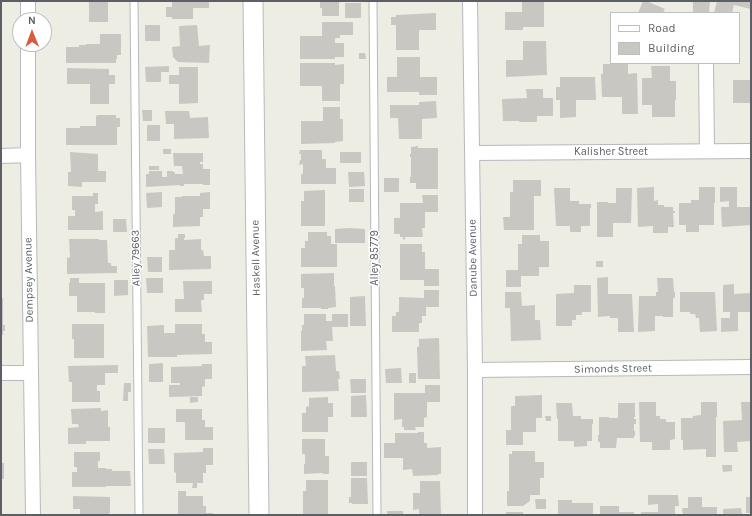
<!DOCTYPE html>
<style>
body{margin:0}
#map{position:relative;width:752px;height:516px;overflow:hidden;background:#edede4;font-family:Karla,sans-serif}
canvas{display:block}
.frame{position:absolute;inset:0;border:2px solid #5c5f64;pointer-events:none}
.legend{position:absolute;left:610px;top:12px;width:130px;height:52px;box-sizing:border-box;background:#fff;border:1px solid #bebfc1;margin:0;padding:5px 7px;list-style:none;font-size:12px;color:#5c5f64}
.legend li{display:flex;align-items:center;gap:8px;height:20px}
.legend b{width:20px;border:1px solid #bebfc1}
.north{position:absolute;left:12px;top:12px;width:40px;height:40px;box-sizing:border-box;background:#fff;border:1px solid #bebfc1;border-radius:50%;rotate:359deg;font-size:11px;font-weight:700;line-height:16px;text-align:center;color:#5c5f64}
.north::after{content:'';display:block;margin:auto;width:14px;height:18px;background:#da5c3e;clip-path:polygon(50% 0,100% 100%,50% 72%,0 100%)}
</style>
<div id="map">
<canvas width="752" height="516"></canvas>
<div class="frame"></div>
<ul class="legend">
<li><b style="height:5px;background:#fff"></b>Road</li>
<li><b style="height:11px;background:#c9c7c2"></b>Building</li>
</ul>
<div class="north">N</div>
</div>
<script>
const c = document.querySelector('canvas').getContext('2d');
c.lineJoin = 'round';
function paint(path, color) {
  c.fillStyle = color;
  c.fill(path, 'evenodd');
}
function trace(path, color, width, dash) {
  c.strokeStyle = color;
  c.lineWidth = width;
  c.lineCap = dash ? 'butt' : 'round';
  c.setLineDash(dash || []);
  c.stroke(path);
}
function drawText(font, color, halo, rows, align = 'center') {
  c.font = font + ' Karla,sans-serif';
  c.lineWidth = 3;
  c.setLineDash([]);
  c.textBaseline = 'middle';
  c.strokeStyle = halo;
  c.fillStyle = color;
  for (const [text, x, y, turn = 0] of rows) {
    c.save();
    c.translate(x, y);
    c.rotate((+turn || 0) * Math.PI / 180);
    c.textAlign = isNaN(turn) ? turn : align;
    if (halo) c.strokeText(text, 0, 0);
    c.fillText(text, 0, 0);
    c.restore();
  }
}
paint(new Path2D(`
 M89 1H108V22H89Z
 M172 1H209V8H193V19H172V17H166V7H172Z
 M320 1H339V16H322V8H320Z
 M522 1H544V27H523V30H505V12H522Z
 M643 1H646L665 9 663 13H638Z
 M693 1H710L709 13H693Z
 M717 1H751V9L734 5 732 13H714Z
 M345 3H361V18H345Z
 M436 13V30H419V50H396V25H391V17H396V15Z
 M322 22H353V35H340V38H335V43H344V57H335V59H300V36H322Z
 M145 25H160V41H145Z
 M197 25 199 46 210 45 209 63 178 62 173 57 172 47 180 46 179 26Z
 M100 34H121V55H117V59H116V63H66V47H79V45H86V44H100Z
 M523 41H546L547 75 506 77V60H523Z
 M359 53H365L366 59H359Z
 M397 57H420V77H437V95H419V92H387V77H397Z
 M300 63H335V65L344 64V84H340V101H322V86H300Z
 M603 64H628V74L637 73 638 114H622V97H602L601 74H603Z
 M169 66V72H161V82H146L145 67Z
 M651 66H670V81H676V100H675V117H652V105H642V78H652Z
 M179 67H198V103L179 104V84H169V75H179Z
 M67 68 109 69V75H115V84H109V104H90V84H67Z
 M560 77H595L596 100H576V117L560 118V100H556V87H560Z
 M733 80H751V103H733Z
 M526 89H543V98H553V116H537V122H519V121H503L502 99 527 98Z
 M436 101 437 118 422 119V139H399L398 118H390V105H419V102Z
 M323 107H340V119H343V141L335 142V143L301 144V121H323Z
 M142 110H152V121H143Z
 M165 111H189L190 118 208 117 209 138 174 139V124H166Z
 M98 115H116V118H120V127H117V145H66V128H80V126H96V116Z
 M147 125H160V141H147Z
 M418 146V148H438V189H416V183H410V177H411V157H410V154H411V147Z
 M163 149H171V154H163Z
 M300 150H322V159H326V168H336V184H301V174H303V164L299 165 300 160H301V154H299Z
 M70 152 98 154V171H106V182H82V187L68 186V172H71Z
 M340 152H361V163H340Z
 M173 153H203V162H200V164H203V169H210V185H203V184H184V186H180V185L146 187V174H149V171H162V177H167V171H173V172H175V174H183L182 166H174Z
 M149 166H159V170H149Z
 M348 172H364L365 186 349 187Z
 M384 178H399V192H384Z
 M513 180H541V196H534V230H504L503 217H510V192H513Z
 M654 187V201L658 200V205H664V207H673V211H675V213H673L674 227H668V233H653V226L638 227 637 188Z
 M699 187H715V203H714V225H699V232H686V225H679V203H691V200H699Z
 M720 187H737V207H751V225L722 227 721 207H729V201L720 202Z
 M554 188H570V201H579V204H591V208H590V226H581V232H570V226H556Z
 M616 188H632L631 223H613V237H597V202H608V203H616Z
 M349 189H364V202H349Z
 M325 190V226H301V201H304V191Z
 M162 192V207L147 208 146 193Z
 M210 192V209H203V217H200V226L173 227V214H175V197H182V196H200V193Z
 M93 193H98V204H95V212L103 211V230H68V216H75V210H72V196H93Z
 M422 195H438V212H425V228H422L423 237H405V239L403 240V237H400V234H394V218H400V203H423Z
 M113 219H126L127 232H113Z
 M349 228 365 229V243H335V229Z
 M308 232H327V236H331V244H337V267H301V248H305V241H308Z
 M178 234H185V238H178Z
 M522 235H540V241H549V267H539V276H521V287H506V270H518V244H522Z
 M175 238H184V240L201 239V250H203L204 256H211V269L169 270V250H175Z
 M69 239H99V240H107L108 263H111V266H117V273L67 274V258L70 257Z
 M400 244H422V252H425V269H439V286H424V280H400Z
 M147 257H162V272H148Z
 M596 261H603V267H596Z
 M334 273V286H335L336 307 328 308V309H321V308H302V298H304V288H301V274Z
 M608 277V294H632L634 332H618V318H610V316L598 317 597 278Z
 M70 278H79V283H105V313H95V312H77V296H69V283H70Z
 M146 278H163V293H147Z
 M657 278H673L674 292H675V298H673V317H663V316H655V331L638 332 639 296H656V292H658Z
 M114 280H128V295L114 296Z
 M183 281H212V294H204V300H201L202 312H175V299H184Z
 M734 284V294L751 293V312H738V331L721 332V318H730V312H723V285Z
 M574 285H591V312H582V315H576V320H572V326H556V294L574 293Z
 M424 290H439V307H426V316H422V323H419V332H392V316H396V312H399V297L424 298Z
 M505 292H521L522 306 535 305V320H540L541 340 511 341 510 308H505Z
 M680 292H715L717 331 700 332 699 318H696L695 314H690V312H680Z
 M365 296 366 326H350V297Z
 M1 298H3V325H5V331H3V335H1Z
 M304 314H326V321H332V314H348V327H332L333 341H326L327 350 301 351V331H302V325H304Z
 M72 324H104V358H74V339H72Z
 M175 324H202V334H205V342H212V354L177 355V357H148L147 326 164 325V333H175Z
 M439 338 440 379H418L417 347H419V339Z
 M335 355 336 371H339L340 379H338L339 391 302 392V366H306L305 356Z
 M163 363V382H149V364Z
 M202 364H212V379H205V386L202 387V396L169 397V385H180V383H171V367L202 366Z
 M118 365V373H105V385H97V391H100V402H72V382H69L68 366Z
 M401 368 402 383H386L385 369Z
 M409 373H416V383H409Z
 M350 379H366V393H351Z
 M124 383H131V392H128V401H123Z
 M425 385H440V402H427V417L424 418V427H415L416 430H404V427H402V419L394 420V393H425Z
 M366 395 367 417H351V396Z
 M542 395V418H536V432H523V445H506V430H511V406H515V396Z
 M190 397H198V402L190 403Z
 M328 397V403H333V417H328V432H302V413H306V407L309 406V398Z
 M639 402H656V416H660V419H666V422H675V439L670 440V450H652V442H640Z
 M701 402H717V417H716V457H706V449L683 450V440H681V418H693V416L701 415Z
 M741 402H751V417H750V422H751V441L737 442 738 452H724L723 421 742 420Z
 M556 403H572L573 416H581V419H593V424H592V441H587V446L574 447V441H558V419H557Z
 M618 403H635V417H634V419H636V424H634V431H635V436H634V438H617L616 448H600V442H598V435H599V417H609V418H618Z
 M101 408V411L108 410V427H110V441H86V444H68V428L79 427 78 424H72L71 409Z
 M176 409H202V420H205V427H213V440H185V422H176Z
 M545 416H551V421H546Z
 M148 428H165V443H148Z
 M418 432H424V443H427V448L441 447V474H438V475L413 476 412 469 403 470V458H384V443H395V433H418Z
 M302 439H325V456H329V474H323V473L304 474V464H305V454H302Z
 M203 448H213V465H206V473H203V483H197V488H192L193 483H176V473L174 472V453L203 452Z
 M148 449H164L165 464H149Z
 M512 451H535V462H544V478H540V495H530V501L523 506H507V491H509V454H512Z
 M74 452H100V461H98V468H106V469H112V471H130L131 486H106V487H72V472H77V467H74Z
 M351 462H367V476H351Z
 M1 463H4V479H1Z
 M722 465H732V471L723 472Z
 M351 478H367L368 504H352V503H349V497H351Z
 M306 480H328V515H303V491H306Z
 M420 481H440L441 515H419V509L413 510V493H420Z
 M178 491H186V496H203V506H206V513H213V515H178Z
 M648 495H678L679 506H675V515H641V512H658V504L648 505Z
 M73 496 110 497V513H109V515H80V509H73Z
 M688 497H702V507H717V515H683L682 508H688Z
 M746 497H751V513H746Z
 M535 499H546V509H536Z
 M558 500H572V503H593V515H558Z
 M600 506H619V512H634V515H600Z
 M741 508 742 515H723V509Z
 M387 511H403V515H387Z
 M506 512H523V515H506Z`), '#c9c7c2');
const service = new Path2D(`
 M134 1 139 515
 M373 1 377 515`);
const minor = new Path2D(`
 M28 1V20
 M470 1 475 370V515
 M28 44V155L33 515
 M706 63 707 151
 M472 153 751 151
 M1 156 28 155
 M475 370 751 367
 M1 373H30`);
const secondary = new Path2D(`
 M253 1 259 515`);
trace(service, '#b7b9bd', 9);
trace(minor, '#b7b9bd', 16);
trace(secondary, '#b8babf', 21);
trace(service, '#fff', 7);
trace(minor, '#fff', 14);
trace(secondary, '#fff', 19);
drawText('11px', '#5c5f64', '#fff', [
 ["Kalisher Street",611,152],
 ["Alley 79663",136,258,-91],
 ["Haskell Avenue",256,258,-91],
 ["Alley 85779",375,258,-90],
 ["Danube Avenue",473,258,-91],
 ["Dempsey Avenue",29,280,-91],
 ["Simonds Street",613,369,-1]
]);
</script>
